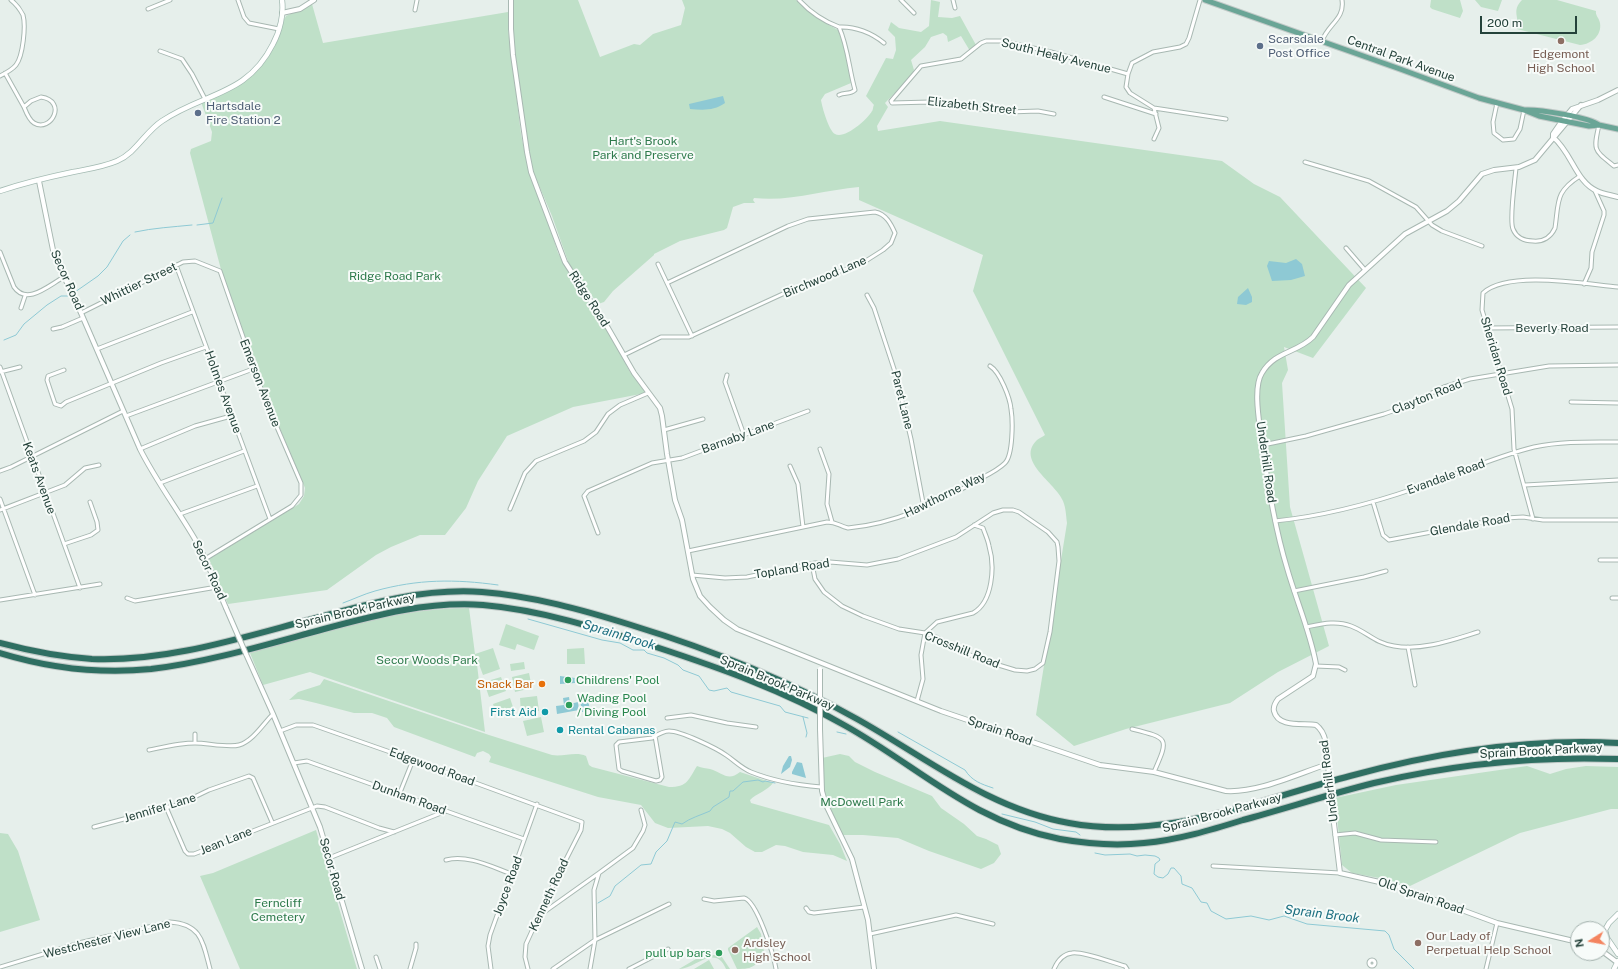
<!DOCTYPE html>
<style>
body{margin:0}
#map{position:relative;width:1618px;height:969px;overflow:hidden;background:#e6efeb;font-family:"Public Sans",sans-serif}
canvas{display:block}
.north{position:absolute;left:1570px;top:921px;width:40px;height:40px;box-sizing:border-box;background:#f7fbf9;border:1px solid #a3b1ad;border-radius:50%;rotate:259deg;font-size:11px;font-weight:700;line-height:16px;text-align:center;color:#24423a}
.north::after{content:'';display:block;margin:auto;width:14px;height:18px;background:#f4845f;clip-path:polygon(50% 0,100% 100%,50% 72%,0 100%)}
.scale{position:absolute;left:1480px;top:16px;width:97px;height:18px;box-sizing:border-box;border:2px solid #24423a;border-top:0;padding-left:5px;font-size:12px;line-height:14px;white-space:nowrap;color:#24423a;-webkit-text-stroke:3px #f7fbf9;paint-order:stroke}
</style>
<div id="map">
<canvas width="1618" height="969"></canvas>
<div class="north">N</div>
<div class="scale">200 m</div>
</div>
<script>
const c = document.querySelector('canvas').getContext('2d');
c.lineJoin = 'round';
function paint(path, color) {
  c.fillStyle = color;
  c.fill(path, 'evenodd');
}
function trace(path, color, width, dash) {
  c.strokeStyle = color;
  c.lineWidth = width;
  c.lineCap = dash ? 'butt' : 'round';
  c.setLineDash(dash || []);
  c.stroke(path);
}
function drawText(font, color, halo, rows, align = 'center') {
  c.font = font + ' "Public Sans",sans-serif';
  c.lineWidth = 4;
  c.setLineDash([]);
  c.textBaseline = 'middle';
  c.strokeStyle = halo;
  c.fillStyle = color;
  for (const [text, x, y, turn = 0] of rows) {
    c.save();
    c.translate(x, y);
    c.rotate((+turn || 0) * Math.PI / 180);
    c.textAlign = isNaN(turn) ? turn : align;
    if (halo) c.strokeText(text, 0, 0);
    c.fillText(text, 0, 0);
    c.restore();
  }
}
paint(new Path2D(`
 M514 0H578L600 57 634 44 640 45 653 34 681 25 685 8 682 0H796L815 17 838 30 846 49 851 83 825 94 821 100C822 107 829 131 835 134 844 140 868 119 872 111 873 111 873 106 874 105L866 96 886 58 893 59 896 50 895 37 888 30 891 22 899 28 921 32 929 26 931 0 940 2 938 17 952 18 960 16 976 45 970 51 961 36 948 42 947 36 943 33 931 37 925 47 911 60 914 70 910 77 885 103 888 107 877 126 878 131 940 121 1222 161 1254 184 1280 197 1366 288 1313 358 1284 347 1288 370 1282 383 1290 507 1329 646 1278 672 1230 703 1126 729 1074 746 1036 715 1067 523C1066 516 1066 508 1063 501 1056 483 1015 461 1037 440 1039 438 1043 437 1045 435L973 291 983 255 859 200V187C824 190 790 202 754 198L753 200 755 203H744L733 207 727 228 724 230 680 241 654 254V255L613 291 604 302 598 304 570 267 552 216 532 169 522 114 514 41Z
 M1431 0H1460L1463 11 1460 18 1432 9 1430 7Z
 M1475 0H1502L1498 11 1481 7Z
 M1522 0H1557L1596 11C1595 15 1599 18 1600 23 1602 35 1592 44 1580 45L1517 29C1520 17 1511 11 1522 0Z
 M312 4 323 43 508 12V29L521 134 528 169 548 221 558 253 577 285 613 340 630 372 646 393 573 407 507 436 478 481 466 508 445 535H420L391 547 376 555 327 590 228 604 214 575 209 559 299 504 304 496 305 488 254 367 223 277 190 153 191 149 211 141 212 132 201 102C230 90 259 78 273 48 278 38 280 26 286 16Z
 M469 608 475 654 493 648 500 669 483 675 476 656 485 732 310 672 263 685 250 653C321 634 394 608 469 608Z
 M506 624 539 636 534 650 517 644 515 650 499 645Z
 M584 648 585 664H567V649Z
 M524 662 525 669 511 671 510 664Z
 M529 673 532 688 515 692 512 677Z
 M501 677 506 691 489 697 484 682Z
 M324 679 489 735 552 755C563 757 576 751 586 756L589 765 592 767 669 787C688 787 688 780 697 766 702 768 706 768 710 769 723 773 728 782 740 772L773 783C767 791 757 793 750 800L751 803 829 825 840 844 847 861 833 855 803 852 785 846 776 845 762 852H755L746 847 730 833 722 829 708 826 668 828 655 823 641 805 598 797 489 762 491 757 489 754 483 751 477 753 475 757 394 727 387 718 372 713H354L316 703 299 699 289 700 298 692 320 685Z
 M537 696 539 711 521 713 520 698Z
 M510 698 513 707 496 713 493 704Z
 M541 717 544 732 527 736 523 721Z
 M840 754 849 756 855 762 875 772 932 796 941 808 964 824 977 836 986 839 998 845 1001 854 994 863 981 869 929 851 898 838 863 835H842L826 801 823 788 822 758Z
 M1527 766 1550 774 1566 769 1586 766 1618 767V809H1611L1520 833 1410 886 1379 878 1352 873 1342 865 1335 798 1396 785Z
 M316 830 357 969H240L200 876 213 873Z
 M0 833 8 834 18 851 40 920 0 932Z
 M757 927 761 934 764 952C756 966 754 969 737 969L728 950V948Z
 M709 954 722 957 730 969H726C715 943 695 969 679 969L701 956Z
 M709 960 714 969H694Z`), '#bfe0c8');
paint(new Path2D(`
 M723 96 725 103C714 111 703 110 690 109L689 104Z
 M1296 259 1302 264 1305 276 1291 280 1272 281 1267 266 1269 261 1286 263Z
 M1248 288 1252 297V302L1246 305 1237 304 1238 297Z
 M560 676 575 678V683L560 684Z
 M569 697 570 704 578 702 579 710 557 714 556 706 564 705 563 698Z
 M588 698 590 711 582 712 580 700Z
 M789 756H791L792 760 790 767 781 774 783 766Z
 M797 762 802 763 806 778 792 774V772Z`), '#8ec9d4');
trace(new Path2D(`
 M197 225 213 223 222 198
 M135 232C153 228 173 227 192 225
 M75 292 98 276 107 267 123 241 130 235
 M4 340 16 335 24 324 47 305 61 296H68
 M343 603C354 599 364 594 375 591 418 579 455 579 498 585
 M528 619 602 640 620 643 633 650H644L647 653 664 658 678 665 683 670 699 676 709 690 714 691 727 688 731 692 780 706 785 712 808 718
 M803 717 807 733 806 737
 M837 732 846 734
 M898 732 965 770C972 781 981 784 993 788
 M1002 814 1035 822 1053 829 1076 832 1080 835
 M1095 853 1105 855 1130 854 1137 856 1145 855 1155 856 1159 858 1160 860 1155 864 1154 874 1158 877 1163 878 1168 874 1171 868H1174L1181 876 1182 884 1192 888 1201 902 1207 903 1211 911 1226 919 1251 916 1269 920 1284 916 1307 924 1385 931 1389 935 1394 949 1414 969
 M598 903 610 896 615 886 641 865 651 864 656 852 667 841 675 822 682 824C690 818 701 815 710 811L713 807 729 797 730 791H733L743 782 758 780 763 782 765 781 775 783`), '#8ec9d4', 1);
const minor = new Path2D(`
 M238 0 244 17 249 23 279 29
 M799 0C810 12 823 21 839 27 848 47 849 69 855 90 850 95 845 92 839 95
 M901 0 914 13
 M953 0 955 8
 M1200 0 1189 38 1186 44 1180 47 1153 52 1132 63 1128 74 1126 87 1130 93 1154 108 1226 119
 M148 9 170 0
 M415 10 417 0
 M839 27C855 26 872 33 884 43
 M1322 41C1328 24 1345 19 1342 0
 M160 51 182 59 192 74 205 99
 M5 73 24 107
 M0 76C6 73 12 70 16 65 23 56 26 26 23 15 20 9 16 4 11 0
 M41 97C68 101 51 133 34 123 29 120 26 112 24 107L31 101Z
 M1104 97 1156 114
 M1497 103 1493 122 1494 133 1503 140 1514 139 1520 129 1524 110
 M1054 114 1038 111 1009 112 958 107 930 102 892 103 891 101 921 66 961 59 981 43 986 41H1002L1051 52 1128 74
 M1599 125C1593 151 1594 150 1614 166L1618 165
 M1154 139 1159 128 1154 108
 M1305 162 1369 181 1416 207 1432 225 1442 231 1482 246
 M1516 168C1515 180 1509 220 1513 229 1516 237 1524 241 1533 241 1543 242 1551 237 1555 228 1559 201 1555 192 1580 176
 M1346 248 1365 270
 M0 252 14 287C27 306 49 285 64 277
 M658 264 692 336
 M176 265 270 519
 M1584 284 1591 268 1592 252 1604 215V211L1595 191
 M867 295 874 308 896 375 911 439 924 508
 M21 308 25 296
 M81 313 183 262 195 261 220 271 264 397 301 483V495L292 506 205 559
 M1486 328 1618 327
 M53 329 62 327 83 318
 M97 349 192 312
 M624 355 661 337H689L811 281 861 264 883 250 891 243 895 233C891 224 886 214 875 212L808 219 788 226 667 283
 M0 367 80 588
 M64 370 48 376 47 380 55 404 61 406 66 402 161 363 206 347
 M0 372 20 367
 M727 375 725 382 744 435
 M1571 402 1618 403
 M126 416 253 369
 M664 430 703 419
 M1263 445 1306 436 1384 414 1401 408 1444 387 1470 379 1549 366 1618 365
 M140 449 195 426 231 416
 M820 449 829 474 827 504 832 522
 M790 466 798 484 803 527
 M0 471 11 467 123 411
 M160 483 244 451
 M1525 485 1618 480
 M0 499 35 595
 M1373 502 1383 535 1389 540 1506 518 1523 517 1543 520H1618
 M510 509 525 473 536 461 584 441 596 432 608 414 620 405 648 393
 M0 510 65 485 85 468 99 465
 M180 514 257 486
 M1533 519 1514 449 1512 409 1482 310 1483 293C1508 270 1585 284 1618 287
 M1275 521C1324 516 1370 504 1416 488 1456 475 1493 457 1534 447 1561 441 1590 442 1618 442
 M598 533 584 496 588 491 652 463 682 458 808 411
 M64 544 91 535 98 530 97 522 90 502
 M688 551 827 522C837 522 839 526 848 528 894 524 936 504 976 481 985 476 997 471 1005 463 1013 455 1013 421 1011 409 1010 398 1000 372 990 366
 M1600 560H1618
 M692 575 725 578 747 577 815 563 830 562 867 565 898 559 956 537 993 513 1003 510H1013L1019 512 1048 532 1057 542 1058 547 1059 561 1050 632 1043 663 1035 669 1027 671 1015 670 982 660 954 648 936 637 925 633 899 629 863 616 842 606 824 592 815 579 812 564
 M1294 591 1364 577 1386 571
 M127 598 135 601 217 587
 M1612 598H1618
 M0 600 100 584
 M1306 627C1321 624 1336 620 1351 626 1367 632 1375 643 1394 646 1422 651 1452 640 1478 632
 M1408 647 1415 685
 M1316 666 1339 667 1345 670
 M917 701 923 679 921 655 925 633 937 622 973 613C993 602 995 566 989 546 988 540 985 534 983 528L974 525
 M667 718 691 715 727 723 756 727
 M1132 729C1169 738 1169 738 1154 772
 M280 731 296 725H313L413 760 582 822 581 830 554 883 526 944 525 957 528 969
 M655 736 662 777 660 780 656 781 622 771 619 769 616 745 619 742 652 738C657 735 663 731 669 731 681 731 716 748 726 755 735 761 741 768 751 772 773 781 797 785 821 787
 M195 743V734
 M149 750C164 747 180 743 195 743 207 743 229 748 239 745 253 741 263 724 273 714
 M294 763 307 761 524 839
 M399 795 413 760
 M166 807 185 851 188 854H194L317 806 325 807 379 828 394 832
 M94 827 180 804 209 790 249 776 253 778 272 822
 M1335 835 1355 833 1381 840 1436 842
 M329 858 446 811
 M446 860C467 854 492 867 512 874
 M1213 866 1340 873
 M704 899 714 901 744 898C757 901 774 956 776 969
 M806 908 809 912 814 913 864 907
 M540 915 599 873
 M870 934 956 915 993 924
 M376 957 380 969
 M1369 963a3 3 0 1 1 6 0a3 3 0 1 1-6 0Z
 M0 967 83 942 170 922C202 924 203 943 210 969
 M410 969 416 948V944
 M491 969 488 946 490 935 537 804
 M553 969 595 940 669 904
 M590 969 595 940 594 890 599 873 633 848 643 831 645 825 641 810
 M629 969 668 949
 M1054 969C1057 962 1063 954 1072 953 1083 951 1113 963 1125 966L1127 969
 M1486 969 1497 923`);
const tertiary = new Path2D(`
 M511 0V29L513 55 527 152 531 172 565 262 608 328 634 373 660 408 662 416 667 454 675 500 682 520 693 579 700 596 710 607 724 620 737 629 941 711 1100 765 1154 772 1226 791C1258 793 1297 774 1328 764
 M282 13 300 9 314 0
 M1553 137C1572 153 1576 182 1597 191 1603 194 1611 195 1618 197
 M1553 137V134L1562 121 1572 109 1598 100 1618 90
 M39 181 54 255 81 313 140 449C156 481 178 510 196 541 208 562 216 585 226 608
 M246 654 273 714 320 827 362 969
 M820 729 822 791 826 805 852 859 868 920 874 969
 M1329 776C1327 761 1330 735 1316 725 1303 723 1278 728 1274 711 1273 707 1275 703 1278 699L1313 676 1316 664C1310 631 1296 600 1287 568 1274 525 1267 481 1261 436 1259 420 1253 387 1262 373 1275 351 1297 353 1313 337L1349 285 1405 234 1447 211 1459 201 1482 174 1494 170 1519 167 1535 160 1581 105
 M1331 799 1340 873 1397 886 1497 923 1578 942
 M1602 951 1618 963`);
const secondary = new Path2D(`
 M0 191C24 183 49 177 73 172 88 169 103 167 117 161 136 153 145 132 162 121 205 92 247 96 273 44 280 31 284 14 282 0
 M1618 914 1609 923 1605 930 1607 938 1618 954
 M1614 969 1618 961`);
const primary = new Path2D(`
 M1205 0 1400 69 1479 98 1524 110 1539 116 1589 126 1599 125 1618 129
 M1524 110C1538 109 1589 117 1599 125`);
const motorway = new Path2D(`
 M0 643C30 651 60 657 92 659 168 662 243 637 316 618 370 603 425 588 482 592 533 596 583 610 631 625 709 649 786 679 857 719 927 758 989 809 1069 823 1166 841 1258 800 1350 776 1438 752 1527 738 1618 743
 M0 653C49 668 100 674 151 669 209 662 268 644 324 629 376 615 429 601 483 605 542 610 600 629 656 647 720 668 785 691 844 725 918 766 972 822 1060 839 1088 844 1116 846 1144 843 1178 840 1211 830 1243 820 1287 808 1330 794 1374 783 1454 764 1536 756 1618 759`);
trace(minor, '#a8b8b2', 5);
trace(tertiary, '#a8b8b2', 6);
trace(secondary, '#a4bbb3', 6);
trace(primary, '#c2cac8', 7);
trace(motorway, '#c2cac8', 8);
trace(minor, '#fff', 3);
trace(tertiary, '#fff', 4);
trace(secondary, '#fff', 4.5);
trace(primary, '#6aa596', 5);
trace(motorway, '#2f6f62', 6);
const tertiaryBridge = new Path2D(`
 M226 608 246 654
 M820 669V729
 M1329 776 1331 799`);
trace(tertiaryBridge, '#a8b8b2', 6, []);
trace(tertiaryBridge, '#fff', 4);
for (const [x, y, r, color] of [
 [1561,41,4,"#8d6e63"],
 [1260,46,4,"#5c6f8a"],
 [198,113,4,"#5c6f8a"],
 [568,680,4,"#2e9e5b"],
 [542,684,4,"#e8710a"],
 [569,705,4,"#2e9e5b"],
 [545,712,4,"#0f9aa8"],
 [560,730,4,"#0f9aa8"],
 [1418,943,4,"#8d6e63"],
 [735,950,4,"#8d6e63"],
 [719,953,4,"#2e9e5b"]
]) {
  const dot = new Path2D();
  dot.arc(x, y, r, 0, 2 * Math.PI);
  c.fillStyle = color;
  c.fill(dot);
  trace(dot, '#f7fbf9', 1.5);
}
drawText('12px', '#4e5e75', '#f7fbf9', [
 ["Scarsdale",1268,39],
 ["Post Office",1268,53],
 ["Hartsdale",206,106],
 ["Fire Station 2",206,120]
], 'left');
drawText('12px', '#785e54', '#f7fbf9', [
 ["Edgemont",1561,54,"center"],
 ["High School",1561,68,"center"],
 ["Our Lady of",1426,936],
 ["Perpetual Help School",1426,950],
 ["Ardsley",743,943],
 ["High School",743,957]
], 'left');
drawText('12px', '#24423a', '#f7fbf9', [
 ["South Healy Avenue",1056,56,14],
 ["Central Park Avenue",1401,59,20],
 ["Elizabeth Street",972,106,6],
 ["Birchwood Lane",825,277,-23],
 ["Secor Road",67,280,66],
 ["Whittier Street",139,284,-26],
 ["Ridge Road",589,299,57],
 ["Beverly Road",1552,328],
 ["Sheridan Road",1496,356,73],
 ["Emerson Avenue",260,383,69],
 ["Holmes Avenue",223,392,70],
 ["Clayton Road",1427,397,-22],
 ["Paret Lane",902,400,76],
 ["Barnaby Lane",738,437,-20],
 ["Underhill Road",1266,462,82],
 ["Evandale Road",1446,477,-20],
 ["Keats Avenue",39,478,70],
 ["Hawthorne Way",945,495,-26],
 ["Glendale Road",1470,525,-10],
 ["Topland Road",792,569,-9],
 ["Secor Road",209,570,65],
 ["Sprain Brook Parkway",355,611,-13],
 ["Crosshill Road",962,650,22],
 ["Sprain Brook Parkway",777,683,23],
 ["Sprain Road",1000,731,19],
 ["Sprain Brook Parkway",1541,751,-3],
 ["Edgewood Road",432,767,20],
 ["Underhill Road",1329,781,-97],
 ["Dunham Road",409,798,20],
 ["Jennifer Lane",160,808,-17],
 ["Sprain Brook Parkway",1222,813,-15],
 ["Jean Lane",226,841,-22],
 ["Secor Road",332,869,74],
 ["Joyce Road",508,886,-70],
 ["Kenneth Road",549,895,-65],
 ["Old Sprain Road",1421,896,19],
 ["Westchester View Lane",107,939,-14]
]);
drawText('12px', '#2d7a4b', '#f7fbf9', [
 ["Hart's Brook",643,141],
 ["Park and Preserve",643,155],
 ["Ridge Road Park",395,276],
 ["Secor Woods Park",427,660],
 ["McDowell Park",862,802],
 ["Ferncliff",278,903],
 ["Cemetery",278,917]
]);
drawText('12px', '#27864d', '#f7fbf9', [
 ["Childrens' Pool",576,680],
 ["Wading Pool",577,698],
 ["/ Diving Pool",577,712],
 ["pull up bars",711,953,"right"]
], 'left');
drawText('12px', '#c56008', '#f7fbf9', [
 ["Snack Bar",534,684]
], 'right');
drawText('12px', '#0d838f', '#f7fbf9', [
 ["First Aid",537,712],
 ["Rental Cabanas",568,730,"left"]
], 'right');
drawText('italic 13px', '#1c6f80', '#f7fbf9', [
 ["Sprain Brook",619,635,17],
 ["Sprain Brook",1322,914,7]
]);
</script>
